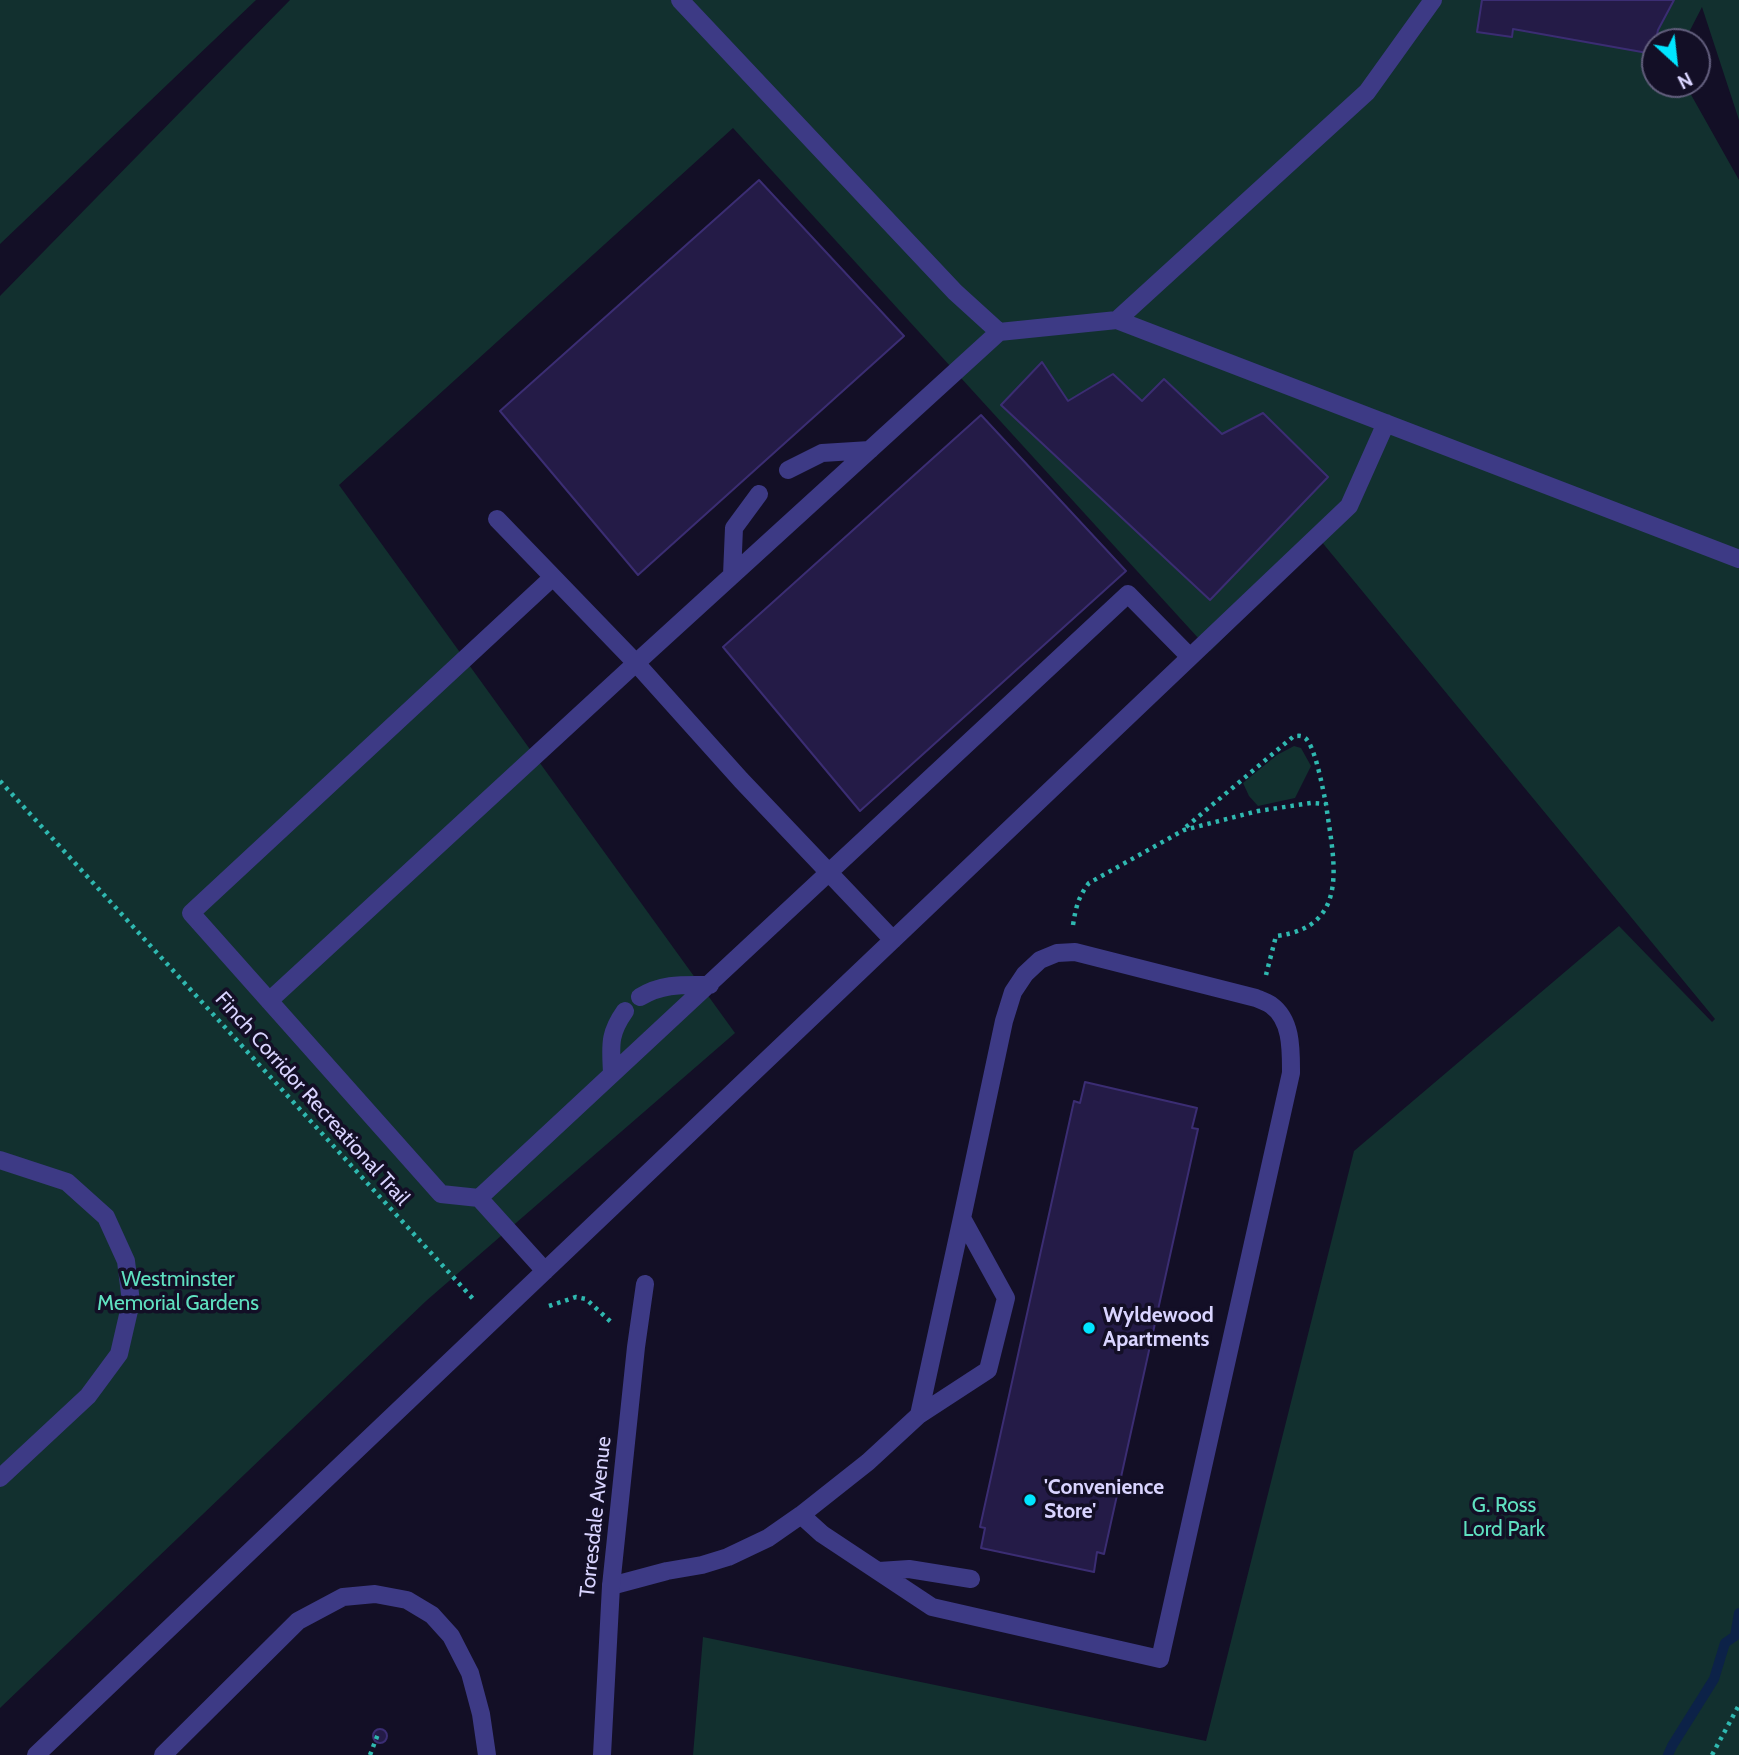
<!DOCTYPE html>
<style>
body{margin:0}
#map{position:relative;width:1739px;height:1755px;overflow:hidden;background:#130f26;font-family:Cabin,sans-serif}
canvas{display:block}
.north{position:absolute;left:1641px;top:28px;width:70px;height:70px;box-sizing:border-box;background:#130f26;border:2px solid #625e7d;border-radius:50%;rotate:153deg;font-size:19px;font-weight:700;line-height:28px;text-align:center;color:#d9d4ff}
.north::after{content:'';display:block;margin:auto;width:24px;height:32px;background:#00e5ff;clip-path:polygon(50% 0,100% 100%,50% 72%,0 100%)}
</style>
<div id="map">
<canvas width="1739" height="1755"></canvas>
<div class="north">N</div>
</div>
<script>
const c = document.querySelector('canvas').getContext('2d');
c.lineJoin = 'round';
function paint(path, color) {
  c.fillStyle = color;
  c.fill(path, 'evenodd');
}
function trace(path, color, width, dash) {
  c.strokeStyle = color;
  c.lineWidth = width;
  c.lineCap = dash ? 'butt' : 'round';
  c.setLineDash(dash || []);
  c.stroke(path);
}
function drawText(font, color, halo, rows, align = 'center') {
  c.font = font + ' Cabin,sans-serif';
  c.lineWidth = 7;
  c.setLineDash([]);
  c.textBaseline = 'middle';
  c.strokeStyle = halo;
  c.fillStyle = color;
  for (const [text, x, y, turn = 0] of rows) {
    c.save();
    c.translate(x, y);
    c.rotate((+turn || 0) * Math.PI / 180);
    c.textAlign = isNaN(turn) ? turn : align;
    if (halo) c.strokeText(text, 0, 0);
    c.fillText(text, 0, 0);
    c.restore();
  }
}
paint(new Path2D(`
 M0 0H256L0 244Z
 M290 0H1739V120L1702 7 1684 42H1655V84H1685L1739 180V1755H693L703 1637 1206 1741 1354 1151 1619 926 1712 1022 1715 1019 1321 541 1210 651 733 128 339 485 735 1033 426 1301 0 1708V296Z
 M1294 746 1301 748 1311 766 1295 798 1258 806 1249 796 1243 783 1277 755Z`), '#12302f');
trace(new Path2D(`
 M1668 1755 1672 1746 1714 1679 1725 1643 1735 1636 1739 1613`), '#0c2248', 10);
const building = new Path2D(`
 M1482 0H1674L1658 30 1653 54 1513 29 1512 37 1477 32Z
 M759 180 904 336 638 575 500 411Z
 M1042 362 1068 401 1113 374 1142 401 1164 379 1222 434 1263 413 1328 477 1210 600 1001 405Z
 M981 415 1126 571 860 811 723 647Z
 M1085 1082 1197 1108 1192 1128 1198 1129 1104 1554 1097 1552 1094 1572 981 1548 985 1528 980 1527 1074 1101 1080 1103Z
 M373 1736a7 7 0 1 1 14 0a7 7 0 1 1-14 0Z`);
paint(building, '#241b47');
trace(building, '#3b2d73', 2);
trace(new Path2D(`
 M0 781 475 1301
 M1186 827 1294 736C1299 736 1301 735 1305 738 1315 745 1323 790 1326 804
 M1073 925C1076 907 1078 897 1089 883L1184 830 1258 811 1311 803 1326 804C1333 858 1353 927 1276 936L1266 975
 M549 1306 576 1297 586 1299 611 1322
 M370 1755 378 1734
 M1712 1755 1739 1705`), '#2fb8b0', 4.5, [3.5, 5]);
trace(new Path2D(`
 M680 0 955 292 999 332 1117 320 1367 92 1433 0
 M1117 320 1739 559
 M788 470 822 453 870 450
 M497 519 553 577
 M732 575 734 528 759 494
 M893 940 741 780 636 663 999 332
 M640 997C663 983 684 985 710 985
 M269 1001 636 663 553 577 191 913 441 1194 479 1198 545 1271
 M612 1074C611 1046 608 1035 625 1011
 M0 1160 67 1182 106 1217 126 1261 131 1302 119 1354 88 1396 0 1478
 M479 1198 1128 594 1190 657
 M919 1415 962 1218
 M879 1571 909 1569 971 1579
 M611 1586 667 1571 702 1565 728 1557 768 1538 801 1515 868 1462 919 1415 988 1370 1006 1298 962 1218 1004 1021 1013 992 1025 974 1040 960 1057 953 1075 952 1256 998C1261 1000 1267 1002 1271 1005 1292 1020 1291 1050 1291 1073L1160 1659 932 1607 822 1534 801 1515
 M36 1755 1349 506 1386 423
 M163 1755 298 1621 343 1597 375 1594 407 1600 432 1615 451 1636 470 1673 481 1714 487 1755`), '#3d3a85', 18);
trace(new Path2D(`
 M602 1755 611 1586 636 1347 645 1284`), '#3d3a85', 18);
for (const [x, y, r, color] of [
 [1089,1328,7,"#00e5ff"],
 [1030,1500,7,"#00e5ff"]
]) {
  const dot = new Path2D();
  dot.arc(x, y, r, 0, 2 * Math.PI);
  c.fillStyle = color;
  c.fill(dot);
  trace(dot, '#130f26', 2.5);
}
drawText('21px', '#d9d4ff', '#130f26', [
 ["Finch Corridor Recreational Trail",312,1099,48],
 ["Torresdale Avenue",596,1517,-84]
]);
drawText('21px', '#5fe0c0', '#130f26', [
 ["Westminster",178,1280],
 ["Memorial Gardens",178,1304],
 ["G. Ross",1504,1506],
 ["Lord Park",1504,1530]
]);
drawText('bold 21px', '#d9d4ff', '#130f26', [
 ["Wyldewood",1103,1316],
 ["Apartments",1103,1340],
 ["'Convenience",1044,1488],
 ["Store'",1044,1512]
], 'left');
</script>
